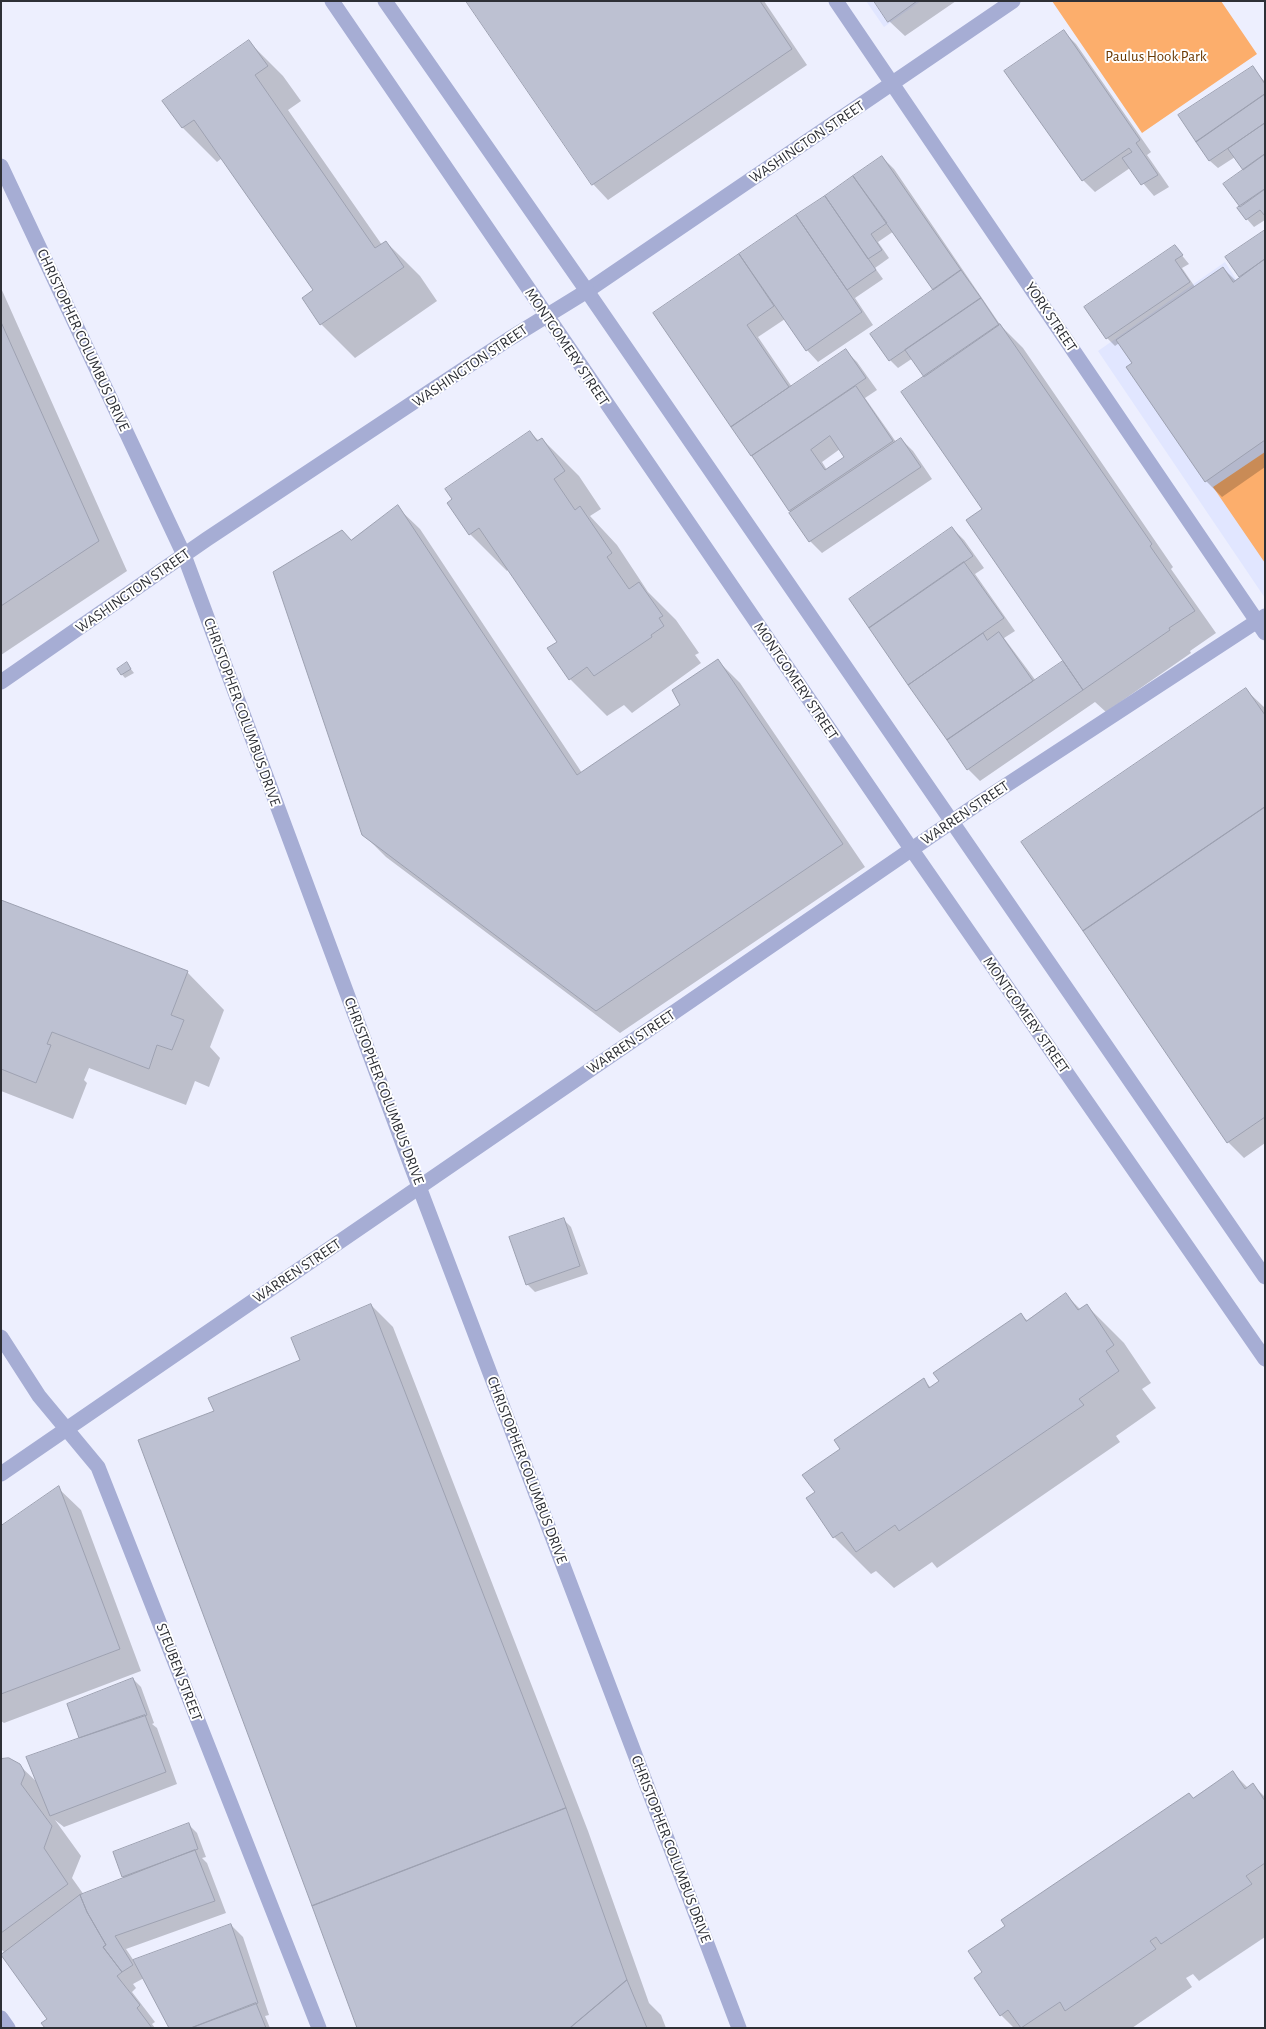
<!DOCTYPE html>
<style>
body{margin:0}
#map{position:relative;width:1266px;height:2029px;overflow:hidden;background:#edeffe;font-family:"Alegreya Sans",sans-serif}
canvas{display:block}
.frame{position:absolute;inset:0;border:2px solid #2e3036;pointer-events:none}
</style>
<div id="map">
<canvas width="1266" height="2029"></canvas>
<div class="frame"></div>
</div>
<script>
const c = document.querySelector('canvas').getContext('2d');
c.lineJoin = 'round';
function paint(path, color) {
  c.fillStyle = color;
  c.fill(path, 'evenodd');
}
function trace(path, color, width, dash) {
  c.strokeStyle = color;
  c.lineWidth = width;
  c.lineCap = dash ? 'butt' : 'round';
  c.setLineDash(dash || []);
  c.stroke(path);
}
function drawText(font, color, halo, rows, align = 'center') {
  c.font = font + ' "Alegreya Sans",sans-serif';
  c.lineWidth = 4;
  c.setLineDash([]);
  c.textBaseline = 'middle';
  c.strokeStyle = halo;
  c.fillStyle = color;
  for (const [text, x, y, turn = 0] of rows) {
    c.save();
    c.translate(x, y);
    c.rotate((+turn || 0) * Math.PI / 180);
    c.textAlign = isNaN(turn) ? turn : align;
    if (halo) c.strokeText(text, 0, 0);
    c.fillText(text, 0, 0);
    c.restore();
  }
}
paint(new Path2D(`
 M866 1H921L884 27Z
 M1265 259V598L1098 351 1225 262 1236 279Z`), '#e1e6ff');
paint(new Path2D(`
 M1052 1H1221L1257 54 1142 133Z
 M1265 452V563L1213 487Z`), '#fcae6c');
paint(new Path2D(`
 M467 1H764L807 65 608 200 593 184Z
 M875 1H956L905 36 889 21Z
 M1064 32 1076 44 1151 152 1147 155 1169 187 1154 196 1130 168 1095 192 1083 180Z
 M249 42 283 76 301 101 288 110 382 245 386 242 420 276 437 301 355 358 321 324 314 291 222 158 217 162 183 128 164 101Z
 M1253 68 1265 82V220L1254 227 1247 219 1241 207 1244 170 1235 157 1218 168 1210 161 1180 115Z
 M882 157 894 169 1001 326 1023 348 1173 567 1171 569 1216 633 1190 651 1191 653 1106 712 1095 702 980 781 968 769 850 599 952 528 964 540 984 568 975 574 1015 631 1004 638 1036 681 1065 661 983 510 926 377 913 358 898 368 890 360 934 290 894 231 878 242 889 258 875 268 883 279 855 298 873 325 818 362 807 350 785 319 758 337 792 387 845 350 857 362 877 390 865 398 896 442 901 439 913 451 932 479 822 553 810 541 655 314ZM840 449 846 457 827 470 822 462Z
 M1265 232V467L1222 497 1206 481 1119 343 1115 346 1107 338 1175 247 1189 264 1182 268 1195 287 1223 268 1236 281 1241 277 1227 257Z
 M1 288 127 571 1 655Z
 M530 432 539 441 542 439 579 476 601 509 590 516 617 545 648 592 676 620 699 653 695 655 701 663 632 713 624 705 607 716 570 679 559 642 509 569 507 571 470 534Z
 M397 507 420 529 582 773 681 706 718 661 740 683 865 867 620 1033 386 857 363 834 351 541Z
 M127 664 134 673 125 678 118 670Z
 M1246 690 1265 708V1143L1244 1158 1228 1142Z
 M1 901 187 972 224 1010 210 1047 220 1058 209 1087 195 1081 186 1105 89 1068 84 1080 87 1083 73 1119 1 1091Z
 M563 1219 571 1227 588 1274 535 1292 527 1284Z
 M1066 1295 1081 1310 1087 1306 1124 1343 1151 1383 1142 1389 1156 1408 1116 1436 1120 1442 937 1568 932 1562 894 1588 876 1571 871 1574 834 1537 816 1493 842 1449 924 1380 931 1388 1020 1314 1028 1321Z
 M371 1305 393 1327 588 1831 649 2003 661 2015 666 2028H358L216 1412 301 1360Z
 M58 1488 81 1510 141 1671 4 1723 1 1721V1527Z
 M133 1679 141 1687 154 1723 152 1724 157 1728 177 1784 64 1827 55 1820 81 1856 72 1878 84 1895 125 1879 123 1876 189 1825 197 1833 206 1857 202 1858 207 1863 226 1913 126 1949 134 1961 231 1925 243 1937 269 2015 265 2016 270 2028H171L144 1978 133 1984 136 1988 132 1992 155 2022 152 2024 155 2028H46L49 2019 2 1954 4 1952 1 1949V1762L19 1765 39 1784Z
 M1233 1773 1248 1788 1253 1785 1265 1797V1937L1199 1981 1193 1974 1186 1978 1192 1987 1132 2028H1014L1001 2015 1194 1799Z`), '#0003');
const building = new Path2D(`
 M466 1H760L792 49 592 185Z
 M874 1H917L888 22Z
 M1064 30 1140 140 1136 143 1158 175 1141 185 1122 158 1132 152 1129 148 1082 181 1004 71Z
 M249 40 268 66 255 75 375 248 386 241 404 267 320 325 302 298 313 290 194 120 182 128 162 101Z
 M1253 66 1265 84V94L1196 142 1178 115Z
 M1265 94V123L1209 161 1196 142Z
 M1265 123V154L1243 170 1228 149Z
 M1265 154V189L1240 207 1223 184Z
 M882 156 961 270 933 290 853 176Z
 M853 176 887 223 871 234 882 250 868 259 825 196Z
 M1265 189V216L1260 210 1246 220 1237 208Z
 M825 196 876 270 847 290 796 215Z
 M796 215 862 312 806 351 739 254Z
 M1265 230V259L1239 277 1225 257Z
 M1175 245 1183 255 1175 260 1190 282 1106 339 1084 307Z
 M739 254 774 306 747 325 789 387 731 427 653 313Z
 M1265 259V440L1205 482 1126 367 1132 363 1116 340 1223 267 1233 282Z
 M961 270 981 298 889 361 870 334Z
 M981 298 999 325 924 377 905 350Z
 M1 322 99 541 1 606Z
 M1000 324 1152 544 1150 546 1195 611 1169 628 1170 630 1083 690 966 520 982 509 901 392Z
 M846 349 866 378 751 456 731 427Z
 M856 386 893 441 789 511 752 456ZM830 436 844 457 825 470 811 450Z
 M530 431 537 441 542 438 565 471 554 479 575 510 580 506 612 553 607 557 629 589 639 582 663 616 659 618 664 626 651 635 652 637 594 676 587 667 569 680 547 648 557 642 479 528 469 535 447 503 452 499 445 489Z
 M901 438 921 467 809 542 789 513Z
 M398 505 577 775 680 705 672 690 718 659 843 844 596 1011 362 835 273 572 342 530 351 540Z
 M952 527 973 556 869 628 849 599Z
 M964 562 1004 618 908 685 869 628Z
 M999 632 1033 681 947 740 908 685 983 633 987 640Z
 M1063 661 1083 690 967 770 947 740Z
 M127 662 131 669 121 675 117 669Z
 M1246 688 1265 715V807L1083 931 1021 842Z
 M1265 807V1117L1227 1143 1083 931Z
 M1 900 188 971 171 1015 184 1020 172 1050 157 1045 149 1069 52 1032 47 1044 51 1045 36 1083 1 1069Z
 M564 1218 580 1266 526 1285 509 1237Z
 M1066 1293 1078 1310 1087 1304 1114 1345 1106 1351 1119 1371 1079 1399 1084 1405 899 1531 895 1525 856 1552 842 1532 833 1538 806 1498 815 1492 802 1475 840 1449 834 1440 924 1378 929 1388 939 1381 933 1373 1021 1313 1026 1321Z
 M371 1304 566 1808 312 1906 138 1440 214 1411 208 1398 300 1360 291 1338Z
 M59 1486 120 1649 1 1694V1526Z
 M133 1678 147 1715 79 1738 67 1704Z
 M145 1715 166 1772 50 1816 26 1757Z
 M9 1758 20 1764 23 1769 25 1774 21 1784 52 1826 44 1848 68 1884 1 1933V1759Z
 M1233 1771 1245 1789 1253 1783 1265 1801V1863L1246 1876 1252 1884 1161 1944 1156 1937 1150 1941 1156 1949 1065 2011 1060 2002 1021 2028 1008 2010 1000 2016 974 1978 982 1972 968 1951 1005 1926 1001 1920 1189 1793 1193 1798Z
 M566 1808 627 1980 570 2028H357L312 1906Z
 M189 1823 198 1849 122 1877 113 1852Z
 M195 1850 215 1901 115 1936 133 1965 122 1972 103 1947 106 1945 87 1912 80 1895Z
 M80 1895 87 1912 106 1945 103 1947 122 1972 117 1976 140 2005 137 2008 152 2028H45L41 2023 47 2019 1 1955Z
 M231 1924 258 2003 191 2028H169L133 1960Z
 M627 1980 647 2028H570Z
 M256 2003 266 2028H191Z`);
paint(building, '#bdc1d2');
trace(building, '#9da1b1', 1);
trace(new Path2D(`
 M836 1 1265 633
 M587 291 1013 1
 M1 1337 39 1396 98 1467 319 2028
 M1 1474 982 801 1265 616
 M1 2018 8 2028`), '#a6add4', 15);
trace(new Path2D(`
 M332 1 912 850 1265 1359
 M385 1 587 291 1265 1277
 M1 166 184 555 407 1155 739 2028
 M1 682 207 539 509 339 587 291`), '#a6add4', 15);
drawText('15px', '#6a3800', '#fff', [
 ["Paulus Hook Park",1156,56]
]);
drawText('15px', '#2e3036', '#fff', [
 ["WASHINGTON STREET",807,142,-34],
 ["YORK STREET",1051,317,56],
 ["CHRISTOPHER COLUMBUS DRIVE",83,340,65],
 ["MONTGOMERY STREET",567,347,56],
 ["WASHINGTON STREET",470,366,-34],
 ["WASHINGTON STREET",133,591,-35],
 ["MONTGOMERY STREET",796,681,56],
 ["CHRISTOPHER COLUMBUS DRIVE",242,712,70],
 ["WARREN STREET",965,813,-34],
 ["MONTGOMERY STREET",1026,1015,55],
 ["WARREN STREET",631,1042,-34],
 ["CHRISTOPHER COLUMBUS DRIVE",384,1091,69],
 ["WARREN STREET",297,1271,-34],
 ["CHRISTOPHER COLUMBUS DRIVE",527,1470,69],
 ["STEUBEN STREET",179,1672,69],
 ["CHRISTOPHER COLUMBUS DRIVE",671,1849,69]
]);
</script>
